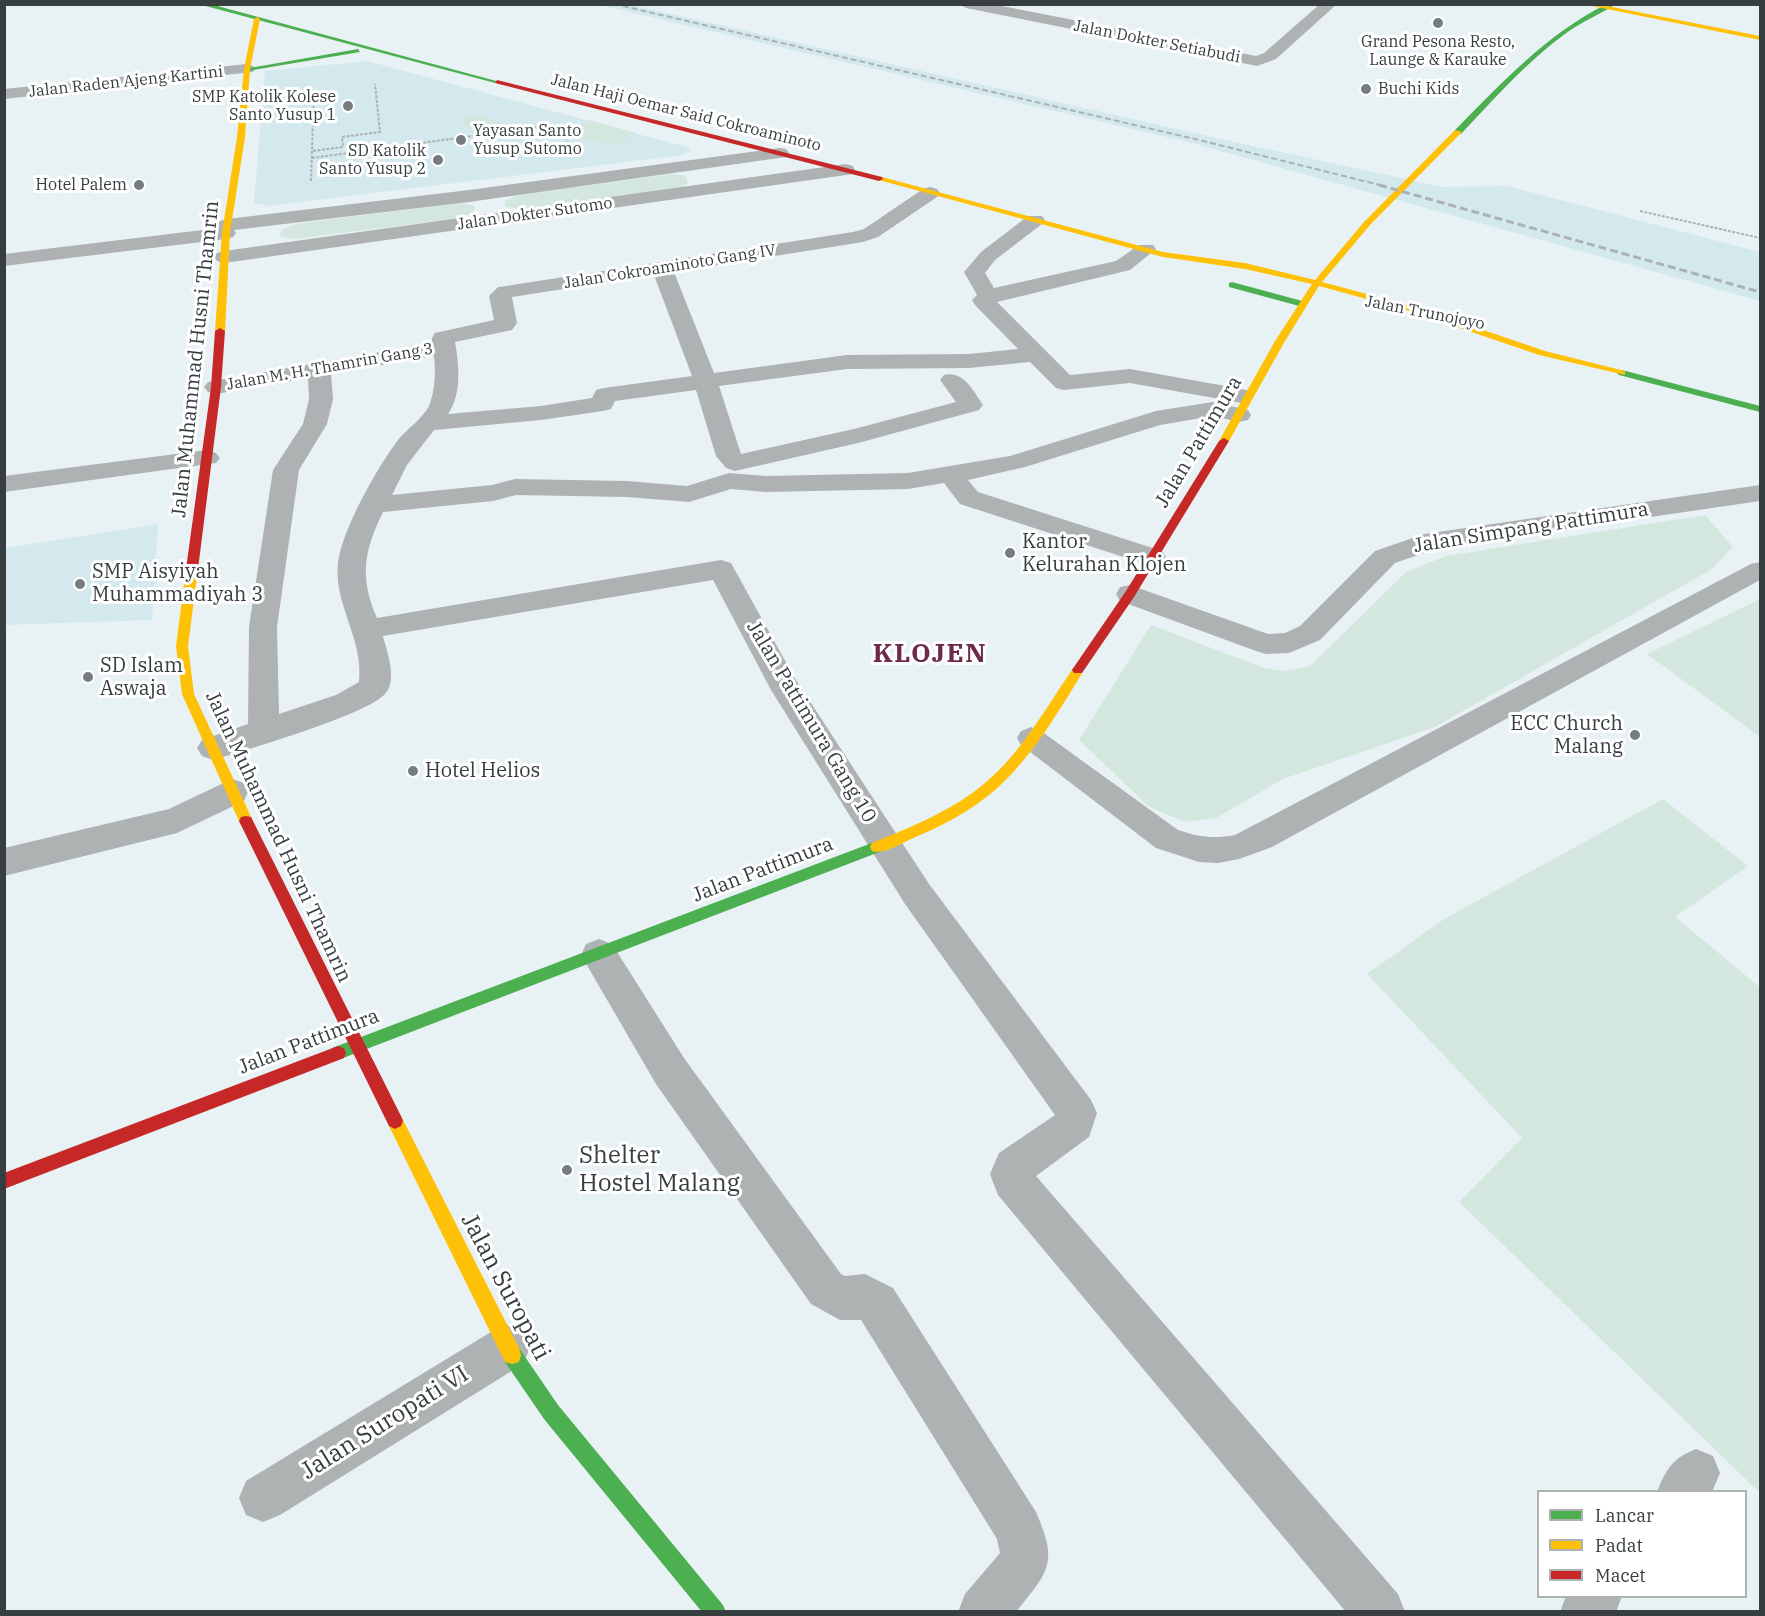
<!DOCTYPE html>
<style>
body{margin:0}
#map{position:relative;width:1765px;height:1616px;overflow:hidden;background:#e8f2f5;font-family:"IBM Plex Serif",serif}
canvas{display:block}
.frame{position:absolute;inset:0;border:6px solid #363e40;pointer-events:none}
.legend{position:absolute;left:1537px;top:1490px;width:210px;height:108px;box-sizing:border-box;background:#fff;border:2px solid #afb2b3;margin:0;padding:8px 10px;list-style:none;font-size:18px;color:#363e40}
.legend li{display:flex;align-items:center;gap:12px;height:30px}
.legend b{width:30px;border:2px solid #afb2b3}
</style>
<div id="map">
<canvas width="1765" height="1616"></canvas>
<div class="frame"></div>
<ul class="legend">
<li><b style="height:8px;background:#4caf50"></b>Lancar</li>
<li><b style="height:8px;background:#ffc107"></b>Padat</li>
<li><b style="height:8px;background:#c62828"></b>Macet</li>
</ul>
</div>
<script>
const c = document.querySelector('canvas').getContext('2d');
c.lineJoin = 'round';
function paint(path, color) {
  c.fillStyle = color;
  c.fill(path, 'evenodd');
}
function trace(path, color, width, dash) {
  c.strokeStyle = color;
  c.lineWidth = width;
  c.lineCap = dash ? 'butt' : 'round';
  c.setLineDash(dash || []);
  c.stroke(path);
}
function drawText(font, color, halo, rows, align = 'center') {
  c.font = font + ' "IBM Plex Serif",serif';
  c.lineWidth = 6;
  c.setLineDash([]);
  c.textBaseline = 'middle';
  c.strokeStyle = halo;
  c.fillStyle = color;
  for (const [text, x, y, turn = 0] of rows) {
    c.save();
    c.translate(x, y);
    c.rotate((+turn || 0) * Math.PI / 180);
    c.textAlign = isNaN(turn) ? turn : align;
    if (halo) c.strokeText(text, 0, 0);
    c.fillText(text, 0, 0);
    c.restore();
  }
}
paint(new Path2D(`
 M599 5H632L1212 137 1442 187 1507 186 1760 252V301L1188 142Z
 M367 61 690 148 691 150 683 155 269 206 254 203 265 71Z
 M158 524 152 620 5 625V548Z`), '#d4e9ee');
paint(new Path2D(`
 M477 114 516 128 483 131 466 128 464 119Z
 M589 120 637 133 613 146 565 132Z
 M674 174 686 176 688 183 680 188 519 209 505 206V201L520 194Z
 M462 203 475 206 474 211 462 218 294 239 279 236 282 229 301 223Z
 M1705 515 1733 547 1712 569 1435 727 1283 779 1216 818 1184 822 1148 806 1079 740 1151 625 1264 668 1283 671 1310 666 1406 572 1446 556Z
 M1760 599V737L1647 654Z
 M1663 799 1748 866 1675 917 1760 987V1493L1459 1202 1522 1138 1367 974 1444 919Z`), '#d4e7df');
trace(new Path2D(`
 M563 133 572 150
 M313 151 343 147 342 137 380 132 375 84
 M312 158 537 127
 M311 181 314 90
 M1640 211 1760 238`), '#acb1b1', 2, [3, 1.5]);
paint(new Path2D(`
 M1760 562V580L1272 847 1239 859 1218 863 1199 862 1156 848 1021 745 1017 738 1021 731 1031 727 1041 731 1178 830C1198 837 1214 839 1235 835L1751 564Z`), '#aeb2b3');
paint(new Path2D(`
 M959 4H992L1256 56 1264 53 1320 4H1337L1276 59 1257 66 966 8Z
 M247 64 253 66 255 69 253 72 4 99V89Z
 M780 148 786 149 789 153 786 157 469 202 234 230 236 233 233 237 226 239 4 266V254L219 228 217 225 220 221 227 219 469 190Z
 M846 164 853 166 855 170 853 174 224 263 217 261 214 257 217 253 224 251Z
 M930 187 937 189 940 193 937 197 878 237 863 242 674 272 714 373 847 355 969 354 1018 349 975 305 972 300 977 295 964 272 981 252 1028 216H1042L1045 220 1042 224 995 260 985 273 994 288 1116 261 1139 245H1153L1156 249 1130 270 997 302 1070 375 1130 369 1242 389 1250 391 1254 396 1250 401 1242 403 1130 383 1064 390 1056 388 1030 362 969 368 847 369 719 386 741 454 854 429 956 402 940 380 944 375C963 370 973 390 983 405L979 410 858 443 735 471 726 468 716 456 696 390 615 401 611 409 603 411 541 420 434 430 407 465 392 495 492 485 515 479 627 481 687 486 729 473 765 476 908 473 1010 456 1156 411 1213 402 1248 410 1251 415 1248 420 1239 422 1213 416 1160 425 1025 467 968 480 978 492 1162 551 1166 557 1162 563 1152 566 1142 563 960 504 944 483 908 489 765 492 731 489 689 502 627 497 516 495 493 501 383 512C364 551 359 577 377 618L721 560 731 563 794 677 929 884 1091 1100 1097 1113 1089 1137 1036 1176 1398 1594 1405 1612H1346L998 1195 990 1174 999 1153 1055 1115 905 904 771 690 713 580 383 636C387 652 398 680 385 694 366 715 246 750 213 760L202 756 197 748 202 740 248 724 249 627 273 470 303 424 309 399 308 378 216 394 208 392 204 387 208 382 432 343V338L435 333 494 320 489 296 498 287 506 286 853 232 864 229 923 189ZM654 275 692 376 604 388 596 390 592 398 541 406 448 414C462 394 459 365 455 342L512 330 517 323 512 297ZM434 356C436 372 435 391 429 406 423 418 407 429 398 440 377 468 343 528 338 562 333 604 364 639 359 682L336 695 279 714 277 627 299 470 327 424 333 399 331 374Z
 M207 450 216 453 220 458 216 463 4 492V476Z
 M1760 485V501L1438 548 1395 563 1320 640 1289 653 1266 654 1256 651 1120 601 1116 594 1120 587 1130 585 1268 634 1285 633 1300 626 1375 551 1424 534Z
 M232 779 244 783 248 792 244 801 177 833 4 876V848L169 809Z
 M599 939 612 944 684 1058 841 1274 845 1276 865 1274 893 1288 1036 1512C1058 1563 1050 1570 1016 1612H958L965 1594 1000 1553 997 1539 861 1320H840L811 1304 656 1084 581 955 586 944Z
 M507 1325 523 1332 530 1348 523 1364 280 1515 263 1522 246 1515 239 1498 246 1481 491 1332Z
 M1696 1449 1713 1456 1720 1473 1712 1492H1657C1666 1469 1673 1458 1696 1449Z
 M1566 1596H1622L1616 1612H1560Z`), '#aeb2b3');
paint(new Path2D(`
 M198 4H210L500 82 495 83Z
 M1607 4H1616C1602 13 1586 20 1572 29 1530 58 1496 97 1461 134H1455V130C1502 83 1546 34 1607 4Z
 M358 49 360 52 247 71 244 69Z
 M1232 282 1306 302 1307 304 1303 307 1229 287V283Z
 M1622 370 1760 406V412L1619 375 1617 373Z
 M877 841 882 843 884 847 882 851 338 1060 332 1058 330 1053 332 1048Z
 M512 1346 519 1348 558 1405 723 1605 726 1612H702L544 1419 505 1362 503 1355 505 1348Z`), '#4caf50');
paint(new Path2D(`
 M1582 4H1597L1760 36V40Z
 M257 17 260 19 250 69 245 137 230 233 225 331 220 334 215 331 222 233 237 137 244 69 254 19Z
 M1455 130 1462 132 1370 225 1322 282 1416 307 1545 351 1625 371V375L1539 355 1410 311 1319 286 1285 341 1229 441 1224 444 1220 443 1219 441 1275 341 1312 284 1245 269 1163 257 875 179 882 177 1163 252 1245 263 1315 280 1364 222Z
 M192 565 198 569 188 646 194 694 253 821 251 825H241L239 821 182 694 176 646 186 569Z
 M1078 666 1084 670C1059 711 1031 759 994 791 969 812 940 827 911 839 900 844 883 855 872 851L870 847 872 843C911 827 952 811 985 783 1022 752 1047 706 1074 667Z
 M395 1113 401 1116 519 1348 521 1355 519 1362 512 1364 505 1362 389 1126 387 1121 389 1116Z`), '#ffc107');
paint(new Path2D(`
 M497 80 882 177 883 179 879 181 495 83Z
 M220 328 225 331 221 387 198 569 192 573 186 569 211 387 215 331Z
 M1224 438 1229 441 1134 597 1082 673H1074L1072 670 1074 667 1126 591 1219 441Z
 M246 816 251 817 253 821 401 1116 403 1121 401 1126 395 1129 389 1126 239 821 241 817Z
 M338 1046 344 1048 346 1053 344 1058 4 1189V1173Z`), '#c62828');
trace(new Path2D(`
 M614 4 1195 139 1384 186`), '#acb2b4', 2, [6, 3]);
trace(new Path2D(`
 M1379 185 1760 292`), '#acb2b4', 3, [8, 4]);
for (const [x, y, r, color] of [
 [1438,23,6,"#747d7f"],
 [1366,89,6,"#747d7f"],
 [348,106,6,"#747d7f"],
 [461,140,6,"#747d7f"],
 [438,160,6,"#747d7f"],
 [139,185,6,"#747d7f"],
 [1010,553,6,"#747d7f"],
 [80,584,6,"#747d7f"],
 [88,677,6,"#747d7f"],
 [1635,735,6,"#747d7f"],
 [413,771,6,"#747d7f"],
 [567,1170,6,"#747d7f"]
]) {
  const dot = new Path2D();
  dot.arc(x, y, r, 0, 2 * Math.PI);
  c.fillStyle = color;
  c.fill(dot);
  trace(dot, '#fff', 2);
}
drawText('16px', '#363e40', '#fff', [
 ["Jalan Dokter Setiabudi",1157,42,11],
 ["Jalan Raden Ajeng Kartini",126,82,-6],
 ["Jalan Haji Oemar Said Cokroaminoto",686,113,14],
 ["Jalan Dokter Sutomo",535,214,-8],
 ["Jalan Cokroaminoto Gang IV",670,267,-9],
 ["Jalan Trunojoyo",1425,313,11],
 ["Jalan M. H. Thamrin Gang 3",330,367,-10]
]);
drawText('16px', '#363e40', '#fff', [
 ["Grand Pesona Resto,",1438,42,"center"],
 ["Launge & Karauke",1438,60,"center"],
 ["Buchi Kids",1378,89,"left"],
 ["SMP Katolik Kolese",336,97],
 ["Santo Yusup 1",336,115],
 ["Yayasan Santo",473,131,"left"],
 ["Yusup Sutomo",473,149,"left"],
 ["SD Katolik",426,151],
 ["Santo Yusup 2",426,169],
 ["Hotel Palem",127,185]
], 'right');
drawText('20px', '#363e40', '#fff', [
 ["Jalan Muhammad Husni Thamrin",196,359,-84],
 ["Jalan Pattimura",1199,442,-59],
 ["Jalan Simpang Pattimura",1531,528,-9],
 ["Jalan Pattimura Gang 10",811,722,59],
 ["Jalan Muhammad Husni Thamrin",278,837,65],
 ["Jalan Pattimura",763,870,-21],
 ["Jalan Pattimura",309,1042,-21]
]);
drawText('20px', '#363e40', '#fff', [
 ["Kantor",1022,542],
 ["Kelurahan Klojen",1022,565],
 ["SMP Aisyiyah",92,572],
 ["Muhammadiyah 3",92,595],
 ["SD Islam",100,666],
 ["Aswaja",100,689],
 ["ECC Church",1623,724,"right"],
 ["Malang",1623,747,"right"],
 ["Hotel Helios",425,771]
], 'left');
drawText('24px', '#363e40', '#fff', [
 ["Shelter",579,1156],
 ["Hostel Malang",579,1184]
], 'left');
drawText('24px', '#363e40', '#fff', [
 ["Jalan Suropati",505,1287,62],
 ["Jalan Suropati VI",385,1423,-32]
]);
c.letterSpacing = '1.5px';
drawText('bold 26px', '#6c2a49', '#fff', [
 ["KLOJEN",930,654]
]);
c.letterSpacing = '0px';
</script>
